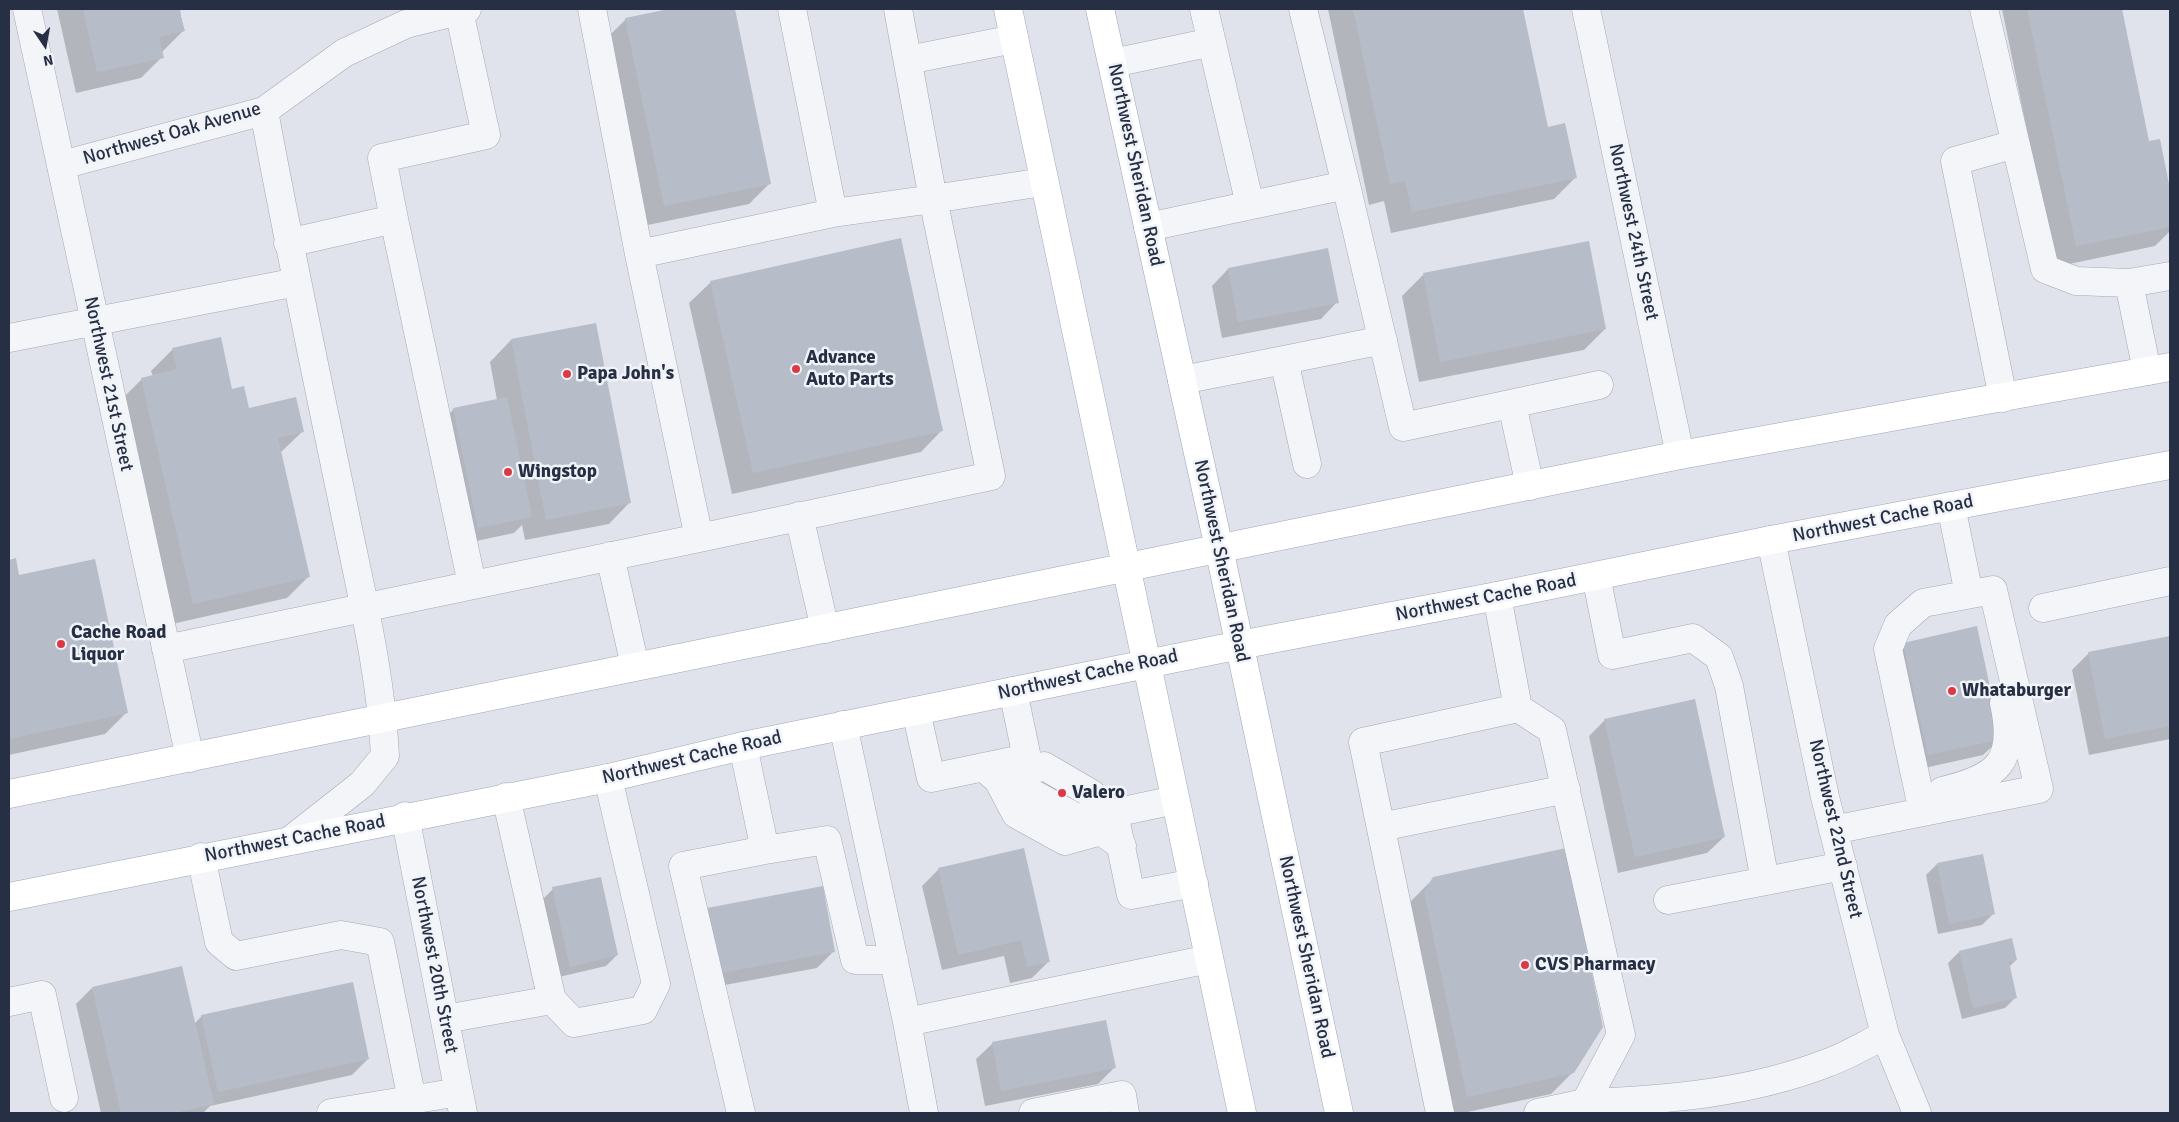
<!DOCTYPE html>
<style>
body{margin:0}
#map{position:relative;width:2179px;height:1122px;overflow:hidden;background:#e0e3eb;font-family:Signika,sans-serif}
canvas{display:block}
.frame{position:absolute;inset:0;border:10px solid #272f44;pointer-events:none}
.north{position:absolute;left:20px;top:20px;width:50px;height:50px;-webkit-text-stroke:4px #f0f3f8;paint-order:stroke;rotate:168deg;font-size:14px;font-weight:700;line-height:20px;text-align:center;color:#272f44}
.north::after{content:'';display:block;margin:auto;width:18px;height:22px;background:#272f44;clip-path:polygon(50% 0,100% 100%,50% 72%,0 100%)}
</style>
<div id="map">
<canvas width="2179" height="1122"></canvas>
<div class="frame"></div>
<div class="north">N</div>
</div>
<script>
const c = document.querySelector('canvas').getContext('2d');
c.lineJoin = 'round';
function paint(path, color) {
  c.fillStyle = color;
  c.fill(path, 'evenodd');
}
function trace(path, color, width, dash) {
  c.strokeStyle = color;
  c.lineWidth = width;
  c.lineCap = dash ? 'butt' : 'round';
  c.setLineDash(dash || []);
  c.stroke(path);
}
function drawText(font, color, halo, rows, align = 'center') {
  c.font = font + ' Signika,sans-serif';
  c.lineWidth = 5;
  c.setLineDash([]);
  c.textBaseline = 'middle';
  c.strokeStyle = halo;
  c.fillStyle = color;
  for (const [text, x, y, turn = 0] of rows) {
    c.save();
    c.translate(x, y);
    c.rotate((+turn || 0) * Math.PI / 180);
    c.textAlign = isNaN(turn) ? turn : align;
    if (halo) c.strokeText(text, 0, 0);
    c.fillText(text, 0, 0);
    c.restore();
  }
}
paint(new Path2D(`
 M57 9H180L183 31 161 53 162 57 141 78 76 93Z
 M675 9H734L770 183 749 204 643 226 605 40 626 19Z
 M1328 9H1522L1547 128 1575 178 1554 199 1391 233 1384 201 1369 205Z
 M2002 9H2121L2148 143 2159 140 2170 195V231L2155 246 2055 267Z
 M1228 269 1337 302 1321 319 1222 338 1212 286Z
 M1423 275 1605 329 1584 350 1419 382 1402 296Z
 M711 282 942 430 921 452 732 494 689 303Z
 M595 324 630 502 609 524 525 540 522 525 514 533 462 544 437 426 454 409 497 400 490 362 511 340Z
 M173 349 231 390 249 409 303 431 280 453 308 577 287 598 172 624 121 400 142 379 153 376 151 371Z
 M15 560 18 576 126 713 105 734 9 755V561Z
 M2170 638V739L2089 755 2072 670 2089 653Z
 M1904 644 2000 739 1983 755 1911 771 1887 660Z
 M1605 720 1724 837 1707 853 1618 873 1589 736Z
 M1937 864 1993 914 1982 925 1938 934 1926 875Z
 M939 869 1048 962 1032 978 1010 983 1004 956 942 970 922 886Z
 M1434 878 1573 1072 1551 1094 1463 1113H1445L1403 914 1412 900Z
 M553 889 617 955 606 966 559 977 542 900Z
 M691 925 834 951 817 968 703 989Z
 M1959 952 2016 960 2009 967 2016 997 2005 1008 1962 1019 1948 963Z
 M92 988 194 1024 202 1016 368 1059 352 1075 210 1106 203 1113H101L76 1004Z
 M993 1043 1114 1068 1098 1084 985 1106 976 1059Z`), '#0003');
paint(new Path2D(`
 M83 9H179L185 31 159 37 164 58 97 72Z
 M669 9H735L771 184 664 206 625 18Z
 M1353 9H1523L1548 127 1565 123 1577 178 1412 212 1405 181 1390 184Z
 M2027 9H2122L2149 141 2160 139 2170 189V227L2076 246Z
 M901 238 943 431 753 473 710 281Z
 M1589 241 1606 329 1440 362 1423 273Z
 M1328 248 1339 303 1238 322 1228 268Z
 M596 323 631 503 546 520 511 339Z
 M221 337 232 389 244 386 249 408 296 397 304 432 278 438 310 577 193 604 141 378 177 369 172 348Z
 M507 397 532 517 478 528 453 408Z
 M16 558 19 575 95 559 128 713 9 739V560Z
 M1977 626 2001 739 1928 755 1903 643Z
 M2170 636V726L2105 739 2088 652Z
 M1695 699 1725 837 1635 857 1604 719Z
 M1024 848 1050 962 1027 967 1021 940 958 955 938 868Z
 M1566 848 1603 1027 1574 1073 1467 1097 1424 892 1433 877Z
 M1983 854 1995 914 1949 924 1937 863Z
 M601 877 618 955 570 967 552 887Z
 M823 886 835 952 720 973 707 908Z
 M2012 938 2017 960 2009 962 2017 998 1973 1008 1959 951Z
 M182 966 214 1104 174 1113H121L92 987Z
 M353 982 369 1059 218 1092 201 1015Z
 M1106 1020 1116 1068 1001 1091 992 1042Z`), '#b7bcc9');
const minor = new Path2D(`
 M27 9 190 758
 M592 9 639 254 699 538 991 476 933 199 1043 182
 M792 9 833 213
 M1204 9 1250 205
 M1303 9 1346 185
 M1586 9 1680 455
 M1984 9 2045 269 2076 281 2129 283
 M908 60 1014 39
 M1113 63 1212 42
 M264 111C288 241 315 370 342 499 359 584 381 670 385 756L362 784 292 839
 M62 165 264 111 344 53 406 24 467 9
 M394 219 382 158 486 135 459 11
 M1148 227 1346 185 1403 427 1599 385
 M288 243 394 219 472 584
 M639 254 833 213 933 199 898 9
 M9 338 297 282
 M2147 371 2129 283 2170 276
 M1182 380 1284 360
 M2003 398 1955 161 2015 144
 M1512 404 1530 486
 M1307 464 1284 360 1383 340
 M1951 506 1969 594
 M799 516 825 629
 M1771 540 1825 797 1885 1035 1917 1113
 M610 556 635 666
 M1596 576 1612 655 1693 638 1719 657 1729 686 1765 881
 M1993 590 2039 789 1923 812 1888 649 1898 625 1923 603Z
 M2043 608 2170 581
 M166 649 699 538
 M1518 708 1552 730 1621 1035 1585 1103 1538 1113
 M916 711 931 778 1027 758 1013 691
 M843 725 907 1022
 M983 767 998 780 1028 791 1101 831 1065 841 1016 814 998 780 1044 766 1092 794 1101 831 1122 846
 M1942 791C1997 778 2017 763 2004 703
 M1175 800 1114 813 1131 895 1194 883
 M405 816 463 1113
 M1381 827 1566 789
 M1833 830 1923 812
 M765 850 827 840 855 960H894
 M201 857 219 942 236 956 341 935 380 942 412 1100 404 1113
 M1668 900 1843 866
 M552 1000 574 1023 643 1010 656 984 608 778
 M9 1002 42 995 64 1098
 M445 1019 552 1000 506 797
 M1585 1103C1667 1100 1750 1093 1827 1063 1847 1056 1866 1044 1885 1035
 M331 1113 459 1092
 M741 1113 683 866 765 850 743 746
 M924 1113 907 1022 1209 959
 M1033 1113 1122 1095 1125 1113
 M1440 1113 1363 742 1518 708 1497 596`);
const major = new Path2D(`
 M1008 9 1242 1113
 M1100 9 1219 548 1339 1113
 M9 794 1680 455 2170 367
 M9 897 608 778 743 746 1240 645 1497 596 1771 540 2170 465`);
trace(minor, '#a5a9b6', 29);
trace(major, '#9ea6b8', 29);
trace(minor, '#f3f5f8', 28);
trace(major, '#fff', 28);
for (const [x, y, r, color] of [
 [796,369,5,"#dc3945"],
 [567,374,5,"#dc3945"],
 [508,472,5,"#dc3945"],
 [61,644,5,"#dc3945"],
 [1952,691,5,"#dc3945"],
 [1062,793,5,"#dc3945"],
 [1525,965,5,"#dc3945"]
]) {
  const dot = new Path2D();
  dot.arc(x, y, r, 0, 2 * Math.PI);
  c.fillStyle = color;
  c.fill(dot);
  trace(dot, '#f0f3f8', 2);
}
drawText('19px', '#272f44', '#f0f3f8', [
 ["Northwest Oak Avenue",172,134,-16],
 ["Northwest Sheridan Road",1135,165,78],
 ["Northwest 24th Street",1633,232,78],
 ["Northwest 21st Street",108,384,78],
 ["Northwest Cache Road",1883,519,-11],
 ["Northwest Sheridan Road",1221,561,78],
 ["Northwest Cache Road",1486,598,-11],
 ["Northwest Cache Road",1088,675,-12],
 ["Northwest Cache Road",692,758,-13],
 ["Northwest 22nd Street",1835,829,77],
 ["Northwest Cache Road",295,839,-11],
 ["Northwest Sheridan Road",1306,957,78],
 ["Northwest 20th Street",434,965,79]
]);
drawText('bold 19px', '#272f44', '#f0f3f8', [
 ["Advance",806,358],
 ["Auto Parts",806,380],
 ["Papa John's",577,374],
 ["Wingstop",518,472],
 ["Cache Road",71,633],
 ["Liquor",71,655],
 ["Whataburger",1962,691],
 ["Valero",1072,793],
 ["CVS Pharmacy",1535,965]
], 'left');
</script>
